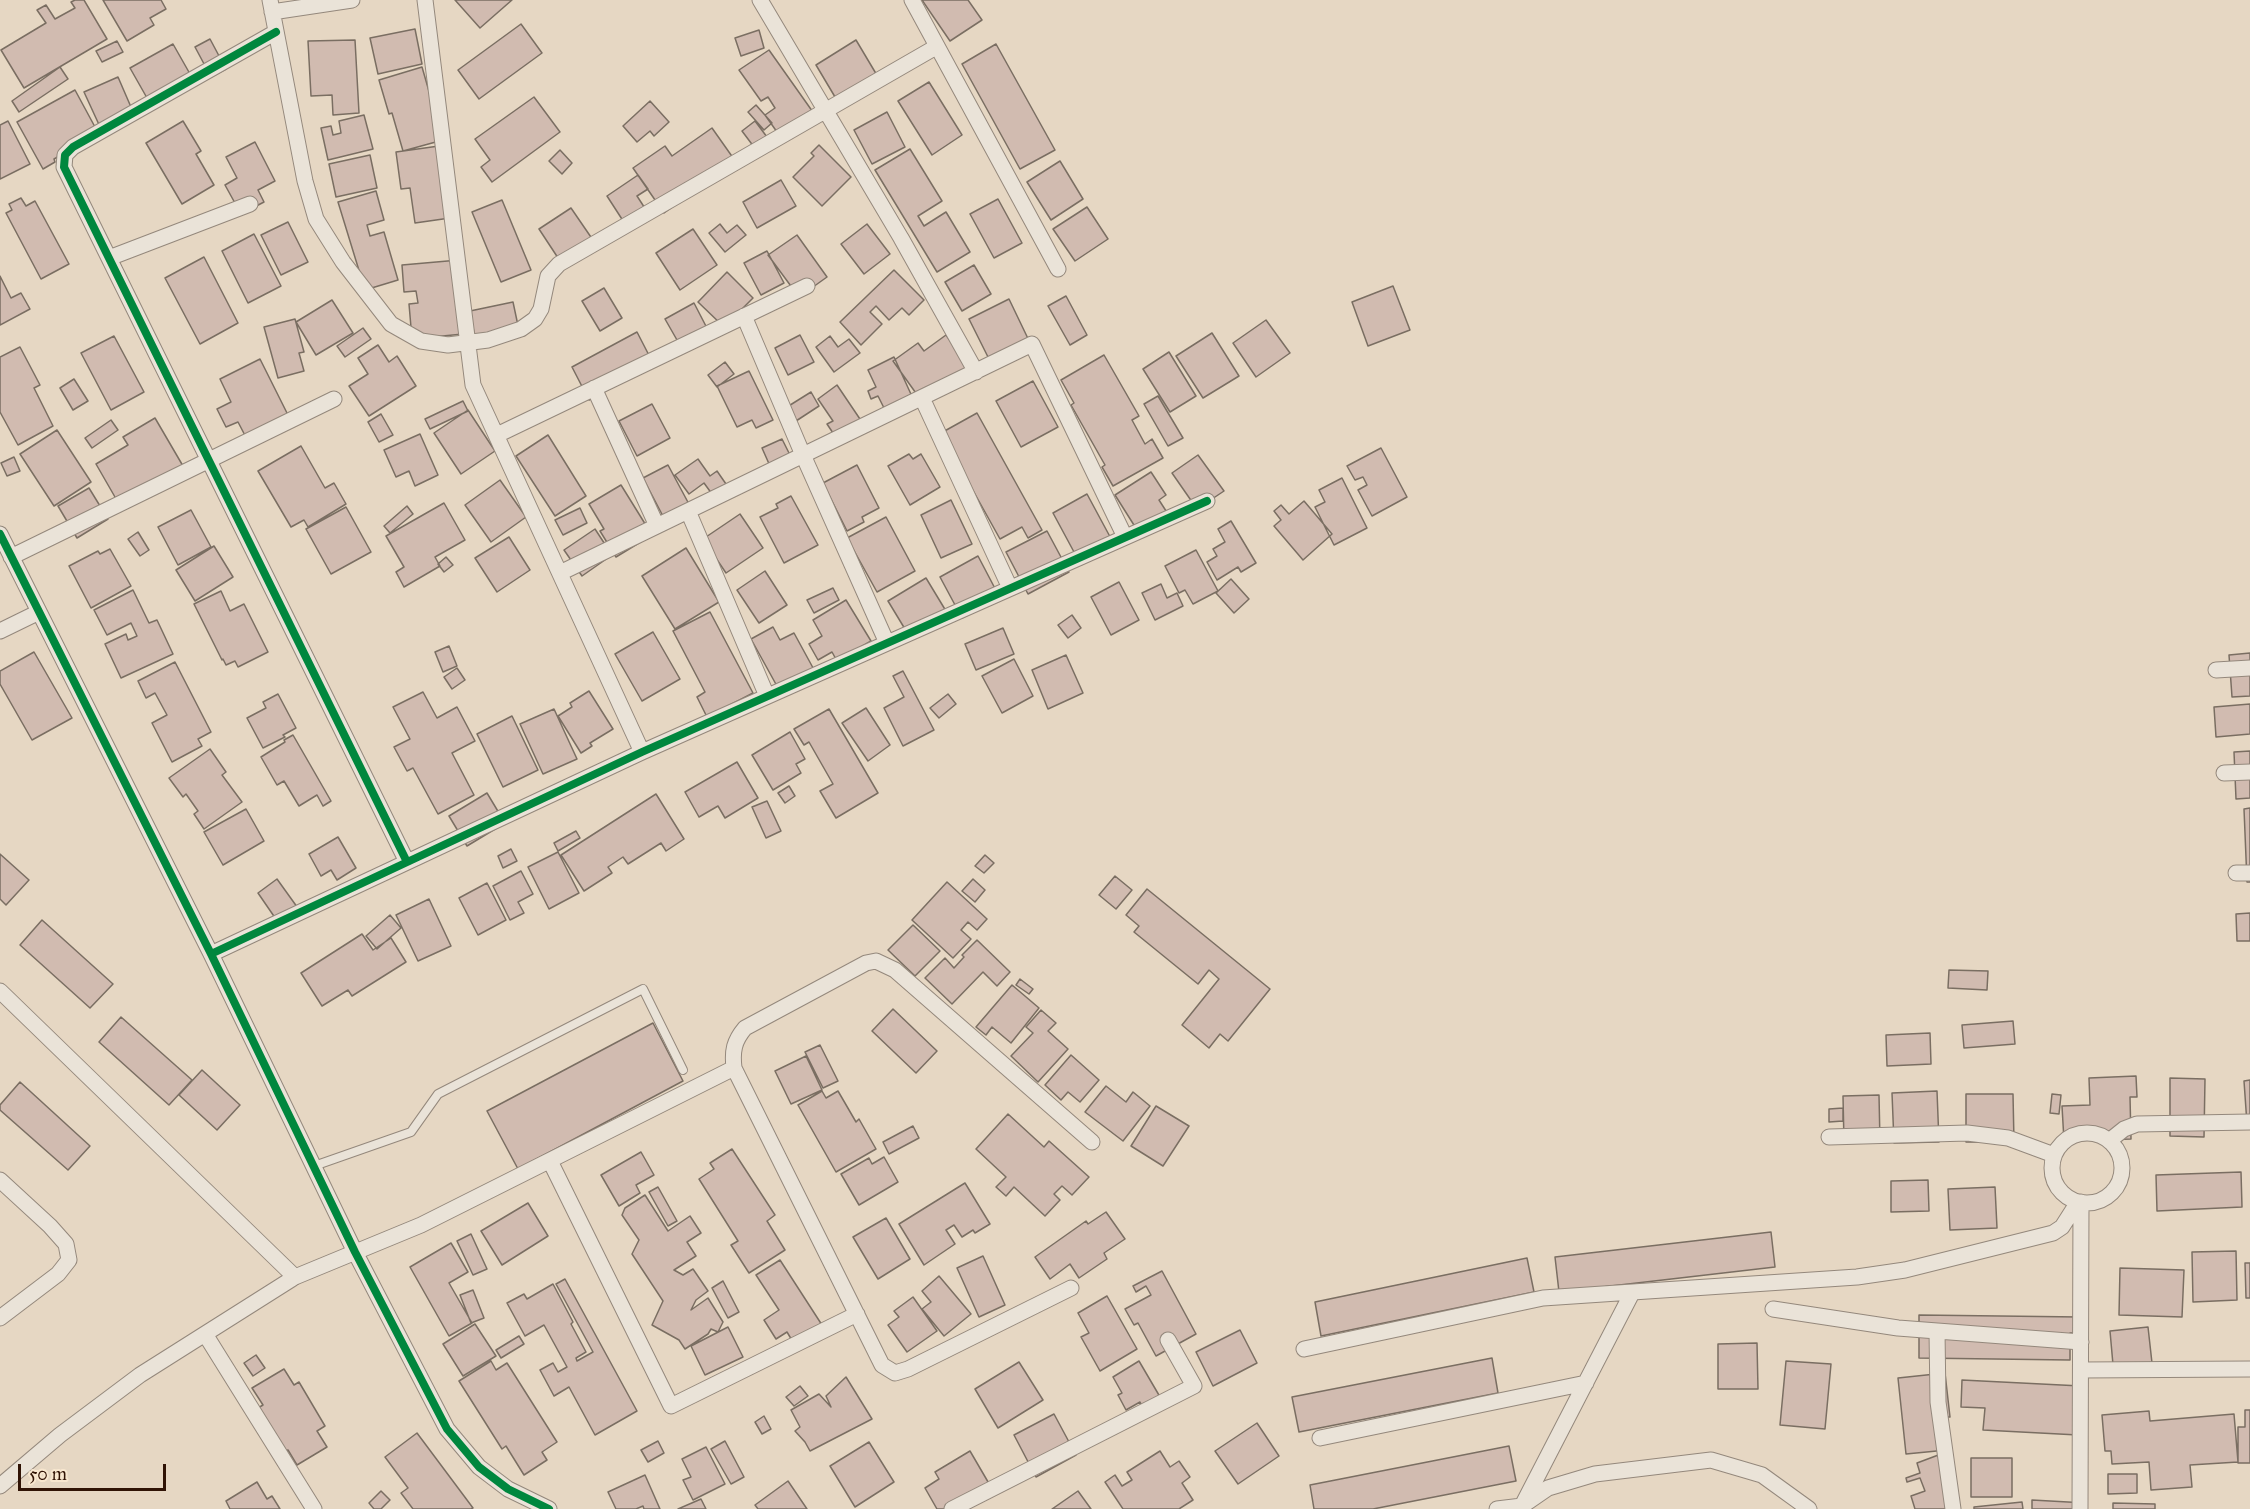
<!DOCTYPE html>
<style>
body{margin:0}
#map{position:relative;width:2250px;height:1509px;overflow:hidden;background:#e6d7c3;font-family:"IM FELL Great Primer",serif}
canvas{display:block}
.scale{position:absolute;left:18px;top:1464px;width:148px;height:27px;box-sizing:border-box;border:3px solid #301305;border-top:0;padding-left:8px;font-size:18px;line-height:21px;white-space:nowrap;color:#301305;-webkit-text-stroke:4px #f8e7cf;paint-order:stroke}
</style>
<div id="map">
<canvas width="2250" height="1509"></canvas>
<div class="scale">50 m</div>
</div>
<script>
const c = document.querySelector('canvas').getContext('2d');
c.lineJoin = 'round';
function paint(path, color) {
  c.fillStyle = color;
  c.fill(path, 'evenodd');
}
function trace(path, color, width, dash) {
  c.strokeStyle = color;
  c.lineWidth = width;
  c.lineCap = dash ? 'butt' : 'round';
  c.setLineDash(dash || []);
  c.stroke(path);
}
const building = new Path2D(`
 M75 0H84L107 39 24 88 1 50 46 23 37 10 46 5 55 19 75 8 71 2Z
 M103 0H161L166 9 150 18 154 25 127 41Z
 M455 0H512L480 28Z
 M922 0H968L982 20 950 41Z
 M521 24 542 53 479 99 458 70Z
 M415 29 422 64 378 74 370 38Z
 M759 30 764 48 741 56 735 38Z
 M210 39 226 69 211 77 195 47Z
 M355 40 359 113 333 115 332 95 311 96 308 41Z
 M856 40 881 82 841 107 816 65Z
 M117 41 123 52 102 62 96 51Z
 M173 44 194 81 151 105 130 68Z
 M996 44 1055 150 1020 169 962 64Z
 M769 50 815 115 782 139 765 115 775 108 768 97 761 101 739 70Z
 M60 67 68 79 19 112 12 101Z
 M422 67 443 140 403 151 392 113 389 114 379 80Z
 M118 77 134 114 101 129 84 92Z
 M929 82 962 135 932 155 898 101Z
 M75 90 95 127 89 140 54 159 55 162 43 169 17 122Z
 M534 97 560 132 492 182 481 167 490 160 475 139Z
 M650 101 669 122 654 136 650 131 637 142 623 126Z
 M756 105 772 123 764 130 748 112Z
 M887 112 905 147 872 164 854 130Z
 M364 115 373 149 328 160 321 128 331 126 333 135 341 133 339 121Z
 M8 121 30 164 0 179V125Z
 M183 121 201 151 196 154 214 185 182 204 146 143Z
 M755 121 770 141 757 151 742 131Z
 M712 128 736 162 664 213 633 168 665 146 672 156Z
 M255 142 275 181 258 190 264 202 241 214 225 185 237 178 226 157Z
 M819 145 851 177 822 206 793 177 814 156 811 153Z
 M439 146 450 218 415 223 410 188 401 189 396 152Z
 M910 149 942 201 918 216 924 226 946 212 970 252 937 272 875 170Z
 M560 150 572 163 562 174 549 161Z
 M370 155 377 188 336 197 329 164Z
 M1060 161 1083 199 1051 220 1027 182Z
 M638 175 648 189 637 196 650 216 629 230 607 196Z
 M781 180 796 206 757 228 743 202Z
 M376 191 384 220 367 225 370 236 384 232 398 280 365 290 338 202Z
 M21 198 26 206 35 201 69 264 41 279 6 213 12 210 9 204Z
 M998 199 1022 243 994 258 970 214Z
 M502 200 531 270 501 282 472 212Z
 M1087 207 1108 239 1075 261 1053 229Z
 M571 208 595 243 562 264 539 229Z
 M288 222 308 262 281 275 261 235Z
 M720 224 727 233 737 225 746 235 725 252 709 233Z
 M867 224 890 254 864 274 841 244Z
 M693 229 717 265 680 290 656 253Z
 M254 234 281 286 248 303 222 251Z
 M797 235 827 277 799 297 768 255Z
 M767 251 784 283 761 295 744 263Z
 M204 257 238 323 200 344 165 278Z
 M459 260 463 334 412 339 409 304 418 303 416 291 404 292 402 265Z
 M974 265 991 294 962 311 945 282Z
 M894 270 924 300 909 315 902 308 889 320 876 306 870 312 882 324 861 345 840 322Z
 M727 272 753 298 724 327 698 302Z
 M0 276 11 298 21 293 30 309 0 325Z
 M1393 286 1410 330 1368 346 1352 302Z
 M604 288 622 318 600 331 582 301Z
 M1066 296 1087 335 1070 345 1048 306Z
 M1009 299 1033 349 994 369 969 319Z
 M332 300 353 333 316 355 296 322Z
 M513 302 520 335 476 344 470 311Z
 M694 303 709 332 681 347 665 319Z
 M295 319 304 352 299 353 304 371 278 378 264 327Z
 M1266 320 1290 353 1256 377 1233 343Z
 M363 328 371 339 345 357 337 346Z
 M637 332 654 365 589 400 572 367Z
 M1212 333 1239 376 1203 398 1176 356Z
 M800 335 814 362 788 375 775 348Z
 M946 335 971 369 923 403 893 361 918 343 924 351Z
 M114 336 144 392 111 410 81 353Z
 M830 336 838 347 849 339 860 353 834 372 816 347Z
 M378 345 389 362 397 356 416 386 369 416 349 386 368 374 358 358Z
 M20 347 40 385 34 388 53 426 18 445 0 412V357Z
 M1169 352 1196 396 1170 412 1143 369Z
 M1104 355 1139 416 1132 420 1145 444 1152 439 1163 458 1113 486 1102 467 1105 465 1071 405 1074 403 1061 380Z
 M894 357 915 403 888 416 878 396 871 399 868 391 876 387 868 370Z
 M260 359 292 423 250 445 238 422 226 427 217 409 231 402 220 379Z
 M725 362 734 374 717 387 708 375Z
 M749 371 773 420 756 428 752 420 737 427 717 386Z
 M74 379 88 401 73 410 60 388Z
 M1033 381 1058 427 1021 447 996 401Z
 M837 385 864 425 839 442 827 424 833 421 818 399Z
 M811 392 819 406 796 421 787 407Z
 M1158 396 1183 438 1168 446 1144 404Z
 M463 401 468 411 430 429 425 419Z
 M652 404 670 438 637 456 619 421Z
 M468 410 495 451 461 474 434 433Z
 M977 413 1042 530 1028 538 1022 527 1000 539 941 433Z
 M381 414 393 435 379 442 368 422Z
 M155 418 183 466 119 504 96 464 128 445 123 437Z
 M111 420 118 430 92 448 85 438Z
 M57 430 91 482 54 506 20 454Z
 M420 434 438 475 415 486 409 471 396 477 384 450Z
 M548 435 586 496 555 516 516 456Z
 M782 439 791 457 770 466 762 448Z
 M301 446 325 488 334 483 346 504 308 527 304 520 291 527 258 471Z
 M1381 448 1407 497 1372 516 1358 490 1367 485 1363 477 1355 480 1347 466Z
 M909 454 913 459 921 454 940 487 910 505 888 466Z
 M1198 455 1224 491 1197 509 1172 473Z
 M14 457 20 471 7 476 1 463Z
 M698 459 710 476 717 471 726 484 712 494 704 483 689 494 675 475Z
 M668 465 690 506 665 520 643 478Z
 M857 465 879 508 862 517 864 522 847 531 823 483Z
 M1151 472 1166 495 1159 500 1168 514 1139 533 1115 495Z
 M1342 478 1367 528 1334 545 1315 507 1325 502 1319 490Z
 M500 480 526 517 491 542 465 505Z
 M621 485 652 535 616 557 600 531 604 529 589 504Z
 M89 488 108 519 77 538 58 506Z
 M1087 494 1115 546 1081 565 1053 513Z
 M791 496 818 545 784 563 760 517 778 508 776 504Z
 M951 500 972 544 941 558 921 515Z
 M1304 501 1332 534 1303 560 1274 526 1281 520 1274 511 1281 505 1289 514Z
 M444 503 465 540 435 557 440 566 404 587 396 572 404 567 386 536Z
 M407 506 413 514 390 533 384 526Z
 M346 507 371 552 331 574 306 529Z
 M580 508 587 523 563 535 555 520Z
 M191 510 211 547 178 565 158 527Z
 M740 514 763 548 726 573 703 539Z
 M886 517 915 571 877 592 847 538Z
 M1231 521 1256 563 1241 572 1238 567 1217 580 1207 562 1217 556 1213 549 1225 542 1218 529Z
 M595 529 612 555 582 576 564 550Z
 M1047 531 1069 572 1028 594 1006 552Z
 M138 532 149 550 140 556 128 539Z
 M509 537 530 570 497 592 475 558Z
 M214 546 233 577 195 601 176 570Z
 M686 548 719 602 675 629 642 576Z
 M110 549 131 586 91 608 69 566 98 551 100 554Z
 M1196 550 1218 591 1193 604 1185 590 1179 593 1165 566Z
 M978 556 1000 598 962 618 940 577Z
 M446 557 453 565 444 572 438 564Z
 M765 571 787 605 759 623 737 590Z
 M926 578 949 616 911 639 888 601Z
 M1231 579 1249 599 1234 613 1216 593Z
 M1119 582 1139 620 1111 635 1091 597Z
 M1161 584 1167 598 1177 593 1183 606 1155 620 1142 593Z
 M833 588 839 600 814 613 807 600Z
 M133 590 149 623 157 620 173 654 121 678 105 644 126 634 128 640 137 636 131 623 107 635 94 610Z
 M221 591 230 611 244 604 268 652 238 667 235 661 226 665 223 659 222 660 194 604Z
 M846 600 871 641 837 661 832 652 818 660 809 644 822 636 813 620Z
 M710 612 753 693 707 717 697 697 705 692 673 631Z
 M1072 615 1081 628 1068 638 1058 625Z
 M773 627 780 640 794 633 818 677 783 697 751 639Z
 M1003 628 1014 654 976 670 965 644Z
 M653 632 680 679 642 701 615 654Z
 M449 646 457 666 443 672 435 652Z
 M34 652 72 718 32 740 0 684V671Z
 M2250 653V696L2232 697 2229 655Z
 M1066 655 1083 693 1048 709 1032 670Z
 M1014 659 1033 696 1002 713 982 676Z
 M175 662 211 732 198 739 202 746 172 762 152 723 167 715 155 693 146 698 138 681Z
 M457 668 465 680 452 689 444 677Z
 M903 671 934 730 903 746 884 708 904 697 893 676Z
 M589 691 613 729 590 743 592 746 581 753 558 716 572 707 570 703Z
 M423 692 437 718 457 707 475 741 452 753 474 795 438 814 413 768 407 771 394 747 410 739 393 707Z
 M278 694 296 728 283 735 285 737 263 748 247 718 266 708 263 702Z
 M948 694 956 704 939 718 930 708Z
 M2250 704V734L2216 737 2214 707Z
 M866 708 890 745 868 761 842 723Z
 M554 709 577 759 543 774 520 724Z
 M829 709 878 793 836 818 820 791 833 784 809 742 804 745 794 729Z
 M512 716 538 770 503 787 477 734Z
 M790 732 805 759 796 764 801 773 773 790 752 755Z
 M293 735 331 801 323 806 317 795 299 806 284 781 277 785 261 757 285 742 284 740Z
 M210 749 226 772 222 775 242 802 204 829 194 814 198 811 186 794 183 797 169 778Z
 M2250 751V798L2236 799 2234 752Z
 M737 762 758 798 725 818 718 806 699 817 685 792Z
 M789 786 795 796 785 803 778 793Z
 M487 793 505 823 467 846 449 816Z
 M656 794 684 839 666 851 661 843 628 864 623 857 608 867 612 873 584 891 561 855Z
 M767 801 781 831 766 838 752 807Z
 M2250 808V882H2247L2244 809Z
 M246 809 264 841 223 865 204 832Z
 M576 831 580 838 558 851 554 843Z
 M338 837 356 868 337 880 331 870 321 876 309 854Z
 M511 849 517 861 503 868 498 856Z
 M558 852 579 893 549 909 528 867Z
 M0 854 29 880 6 905 0 899Z
 M985 855 994 863 984 873 975 866Z
 M521 871 533 894 518 902 524 913 510 920 493 886Z
 M1115 876 1132 890 1116 909 1099 895Z
 M277 879 300 911 280 925 258 893Z
 M973 879 985 890 975 902 962 891Z
 M947 882 987 919 977 930 968 922 961 930 971 939 953 958 912 920Z
 M487 883 506 920 478 935 459 898Z
 M1147 889 1270 989 1228 1041 1220 1034 1209 1048 1182 1025 1219 979 1209 970 1198 984 1134 932 1139 926 1126 915Z
 M429 899 451 946 418 961 396 915Z
 M2250 913V941H2237L2236 914Z
 M390 915 401 928 377 949 366 936Z
 M42 920 113 984 90 1008 20 945Z
 M913 925 940 951 915 976 888 950Z
 M362 934 373 950 391 938 406 962 352 996 348 990 322 1006 301 973Z
 M977 940 1010 972 997 986 983 972 952 1004 925 978 945 958 954 968 964 957 962 955Z
 M1949 970 1988 971 1987 990 1948 988Z
 M1020 979 1033 989 1029 994 1016 985Z
 M1012 985 1039 1008 1011 1043 992 1027 986 1035 976 1027Z
 M893 1009 937 1051 916 1073 872 1031Z
 M1041 1010 1056 1023 1048 1031 1068 1049 1038 1082 1011 1056 1033 1033 1026 1027Z
 M121 1017 192 1080 169 1105 99 1042Z
 M2013 1021 2015 1044 1964 1048 1962 1025Z
 M653 1023 683 1081 518 1169 487 1111Z
 M1930 1033 1931 1064 1887 1066 1886 1035Z
 M820 1045 838 1081 823 1088 805 1052Z
 M1071 1055 1099 1080 1080 1102 1068 1092 1061 1100 1045 1085Z
 M806 1056 822 1090 791 1104 775 1071Z
 M202 1070 240 1105 217 1130 179 1095Z
 M2136 1076 2137 1097H2130L2131 1139 2064 1141 2062 1106 2090 1105 2089 1078Z
 M2170 1078 2205 1079 2204 1137 2170 1136Z
 M2250 1080V1124H2247L2244 1081Z
 M20 1082 90 1146 68 1170 0 1110V1105Z
 M1106 1086 1126 1102 1133 1092 1150 1106 1123 1141 1085 1112Z
 M822 1091 826 1098 838 1091 856 1122 859 1119 876 1149 836 1172 798 1105Z
 M1937 1091 1939 1142 1894 1143 1892 1093Z
 M1966 1094H2013L2014 1142H1966Z
 M2052 1094 2061 1095 2059 1114 2050 1113Z
 M1879 1095 1880 1142 1844 1143 1843 1096Z
 M1156 1106 1189 1126 1163 1166 1131 1146Z
 M1843 1108V1121L1829 1122V1109Z
 M1008 1114 1044 1147 1049 1141 1089 1177 1072 1195 1062 1186 1054 1194 1060 1200 1045 1216 1014 1187 1006 1196 996 1187 1006 1177 976 1149Z
 M913 1126 919 1138 889 1154 883 1142Z
 M732 1149 775 1215 767 1221 785 1250 749 1273 731 1245 738 1241 699 1179 714 1169 710 1163Z
 M641 1152 654 1175 636 1185 640 1193 619 1206 601 1175Z
 M884 1157 898 1182 859 1205 841 1174 869 1158 872 1164Z
 M2241 1172 2242 1207 2157 1211 2156 1175Z
 M1928 1180 1929 1211 1891 1212V1181Z
 M965 1183 990 1224 975 1233 973 1230 962 1237 954 1225 946 1230 955 1244 924 1265 899 1224Z
 M658 1187 677 1221 668 1226 649 1192Z
 M1995 1187 1997 1228 1950 1230 1948 1189Z
 M645 1195 668 1231 690 1216 701 1233 687 1242 696 1256 674 1270 683 1275 693 1269 708 1291 696 1300 691 1310 708 1298 723 1322 718 1332 711 1329 708 1334 685 1349 679 1340 652 1325 663 1301 632 1254 639 1240 622 1215 625 1208Z
 M528 1203 548 1236 502 1265 481 1231Z
 M1106 1212 1125 1239 1104 1253 1107 1259 1079 1278 1070 1264 1050 1279 1035 1257 1086 1221 1088 1224Z
 M886 1218 910 1259 878 1279 853 1237Z
 M1771 1232 1775 1267 1559 1292 1555 1257Z
 M471 1234 487 1269 473 1275 457 1241Z
 M451 1243 468 1272 449 1283 472 1323 449 1336 410 1267Z
 M2236 1251 2237 1300 2193 1302 2192 1252Z
 M983 1256 1005 1305 979 1317 957 1268Z
 M1527 1258 1534 1292 1321 1336 1315 1302Z
 M780 1260 822 1325 793 1342 787 1332 776 1339 764 1320 779 1310 756 1275Z
 M2245 1263H2250V1298H2246Z
 M2120 1268 2184 1270 2182 1317 2119 1315Z
 M1162 1271 1196 1334 1156 1356 1138 1323 1134 1325 1125 1309 1151 1295 1146 1286 1136 1292 1133 1286Z
 M939 1276 971 1314 944 1336 922 1309 931 1302 922 1291Z
 M565 1279 637 1411 595 1435 569 1387 554 1396 540 1370 553 1363 558 1372 567 1367 544 1325 525 1336 507 1303 524 1294 527 1299 553 1284 573 1322 571 1324 586 1352 576 1358 577 1361 593 1352 556 1284Z
 M723 1281 739 1312 728 1318 712 1288Z
 M473 1290 484 1318 471 1323 460 1295Z
 M1107 1296 1137 1349 1100 1371 1081 1337 1089 1333 1078 1313Z
 M913 1297 937 1331 907 1352 888 1325 899 1317 894 1311Z
 M1919 1315 2080 1317V1333H2070V1360L1919 1358Z
 M475 1324 496 1356 463 1376 443 1344Z
 M728 1327 743 1357 705 1375 691 1346Z
 M2148 1327 2153 1372 2114 1376 2110 1331Z
 M1240 1330 1257 1363 1213 1386 1196 1352Z
 M519 1336 524 1344 501 1358 496 1350Z
 M1757 1343 1758 1389H1718V1344Z
 M256 1355 265 1368 253 1376 244 1363Z
 M1492 1358 1498 1393 1299 1432 1292 1397Z
 M491 1361 496 1370 507 1363 557 1442 542 1452 547 1460 524 1475 506 1446 502 1449 459 1381Z
 M1139 1361 1163 1402 1145 1412 1140 1402 1126 1410 1118 1395 1122 1393 1113 1377Z
 M1786 1361 1831 1364 1825 1429 1780 1425Z
 M1019 1362 1043 1400 998 1428 975 1389Z
 M284 1369 294 1385 299 1382 325 1426 317 1431 327 1447 297 1465 288 1450 283 1452 258 1408 263 1405 252 1388Z
 M1945 1373 1950 1417H1943L1947 1450 1906 1454 1898 1378Z
 M846 1377 872 1419 810 1451 805 1442 795 1431 800 1427 791 1410 819 1394 831 1407 826 1396Z
 M1962 1380 2081 1386 2078 1435 1983 1430 1985 1408 1961 1407Z
 M800 1386 808 1396 794 1406 786 1397Z
 M2245 1410H2250V1463H2238V1427H2245Z
 M2149 1411 2150 1421 2234 1414 2238 1462 2190 1465 2192 1487 2151 1490 2149 1462 2112 1464 2111 1451H2105L2102 1415Z
 M1054 1414 1076 1455 1036 1477 1014 1435Z
 M764 1416 771 1429 762 1434 755 1422Z
 M1257 1423 1279 1456 1238 1484 1215 1451Z
 M417 1433 473 1508 471 1509H413L401 1493 408 1488 385 1457Z
 M658 1441 664 1453 648 1462 641 1450Z
 M725 1441 744 1477 731 1484 711 1449Z
 M869 1442 894 1482 855 1507 830 1466Z
 M1509 1446 1516 1481 1373 1509H1314L1310 1485Z
 M706 1447 725 1484 693 1500 683 1480 691 1477 682 1459Z
 M970 1451 991 1487 953 1509H937L925 1488 939 1479 935 1472Z
 M1160 1451 1170 1467 1179 1461 1190 1477 1182 1483 1193 1500 1179 1509H1123L1105 1482 1115 1475 1122 1486 1132 1480 1127 1472Z
 M1941 1454 1960 1509H1915L1911 1496 1925 1491 1920 1478 1907 1482 1906 1478 1920 1473 1917 1463Z
 M1971 1458H2012V1497H1971Z
 M2108 1474H2137V1493L2108 1494Z
 M645 1475 660 1509H644L643 1506 636 1509H616L608 1492Z
 M788 1481 807 1509H758L755 1505Z
 M257 1482 267 1499 272 1496 280 1509H230L226 1501Z
 M381 1491 390 1500 381 1509H374L369 1503Z
 M1078 1491 1091 1509H1052Z
 M701 1499 706 1509H678Z
 M2032 1500 2086 1503V1509H2032Z
 M2022 1502 2023 1509H1974V1507Z
 M2113 1503 2155 1504V1509H2113Z`);
paint(building, '#d1bbb0');
trace(building, '#7a6e62', 1.5);
const lane = new Path2D(`
 M314 1166 411 1132 438 1094 643 989 683 1070`);
const street = new Path2D(`
 M270 0 305 181 316 219 343 262 391 324 421 341 448 345 488 340 521 329 535 319 541 309 548 276 559 264 936 47
 M425 0 473 385 642 752
 M760 0 901 238 976 372
 M912 0 1058 269
 M272 12 352 0
 M276 32 73 147 65 155 64 167 407 862
 M109 258 250 204
 M744 316 803 455 887 643
 M594 388 657 526
 M922 398 1010 588
 M497 435 807 286
 M688 511 767 696
 M0 534 211 954 355 1252 447 1429 479 1467 508 1489 549 1509
 M11 557 334 399
 M560 573 1032 344 1125 537
 M0 631 39 612
 M2216 670 2250 668
 M2224 773 2250 772
 M2236 873H2250
 M211 954 642 752 1207 501
 M0 991 295 1277
 M2052 1168a35 35 0 1 1 70 0a35 35 0 1 1-70 0Z
 M1829 1137 1967 1133 2008 1138 2054 1155
 M2109 1141 2124 1129 2137 1124 2250 1122
 M550 1161 671 1406 857 1314
 M0 1180 50 1226 66 1244 69 1260 58 1274 0 1318
 M1071 1288 908 1369 895 1373 882 1365 734 1068C732 1051 734 1041 745 1028L866 963 876 961 895 970 1092 1142
 M1773 1309 1898 1328 2081 1342
 M1937 1331 1938 1402 1953 1509
 M205 1334 314 1509
 M1304 1349 1543 1298 1857 1277 1905 1270 2053 1233 2062 1227 2078 1202
 M2081 1370 2250 1369
 M1320 1438 1586 1383
 M0 1486 60 1435 140 1375 295 1277 421 1225 734 1068
 M1523 1504 1632 1293
 M952 1509 1194 1386 1168 1340
 M1497 1509 1522 1506 1548 1488 1595 1474 1711 1460 1762 1475 1809 1509
 M2080 1509 2081 1202`);
trace(lane, '#94887c', 10);
trace(street, '#94887c', 17);
trace(lane, '#eae3d8', 8);
trace(street, '#eae3d8', 15);
trace(new Path2D(`
 M276 32 73 147 65 155 64 167 407 862
 M0 534 211 954 355 1252 447 1429 479 1467 508 1489 549 1509
 M211 954 642 752 1207 501`), '#00873e', 8);
</script>
